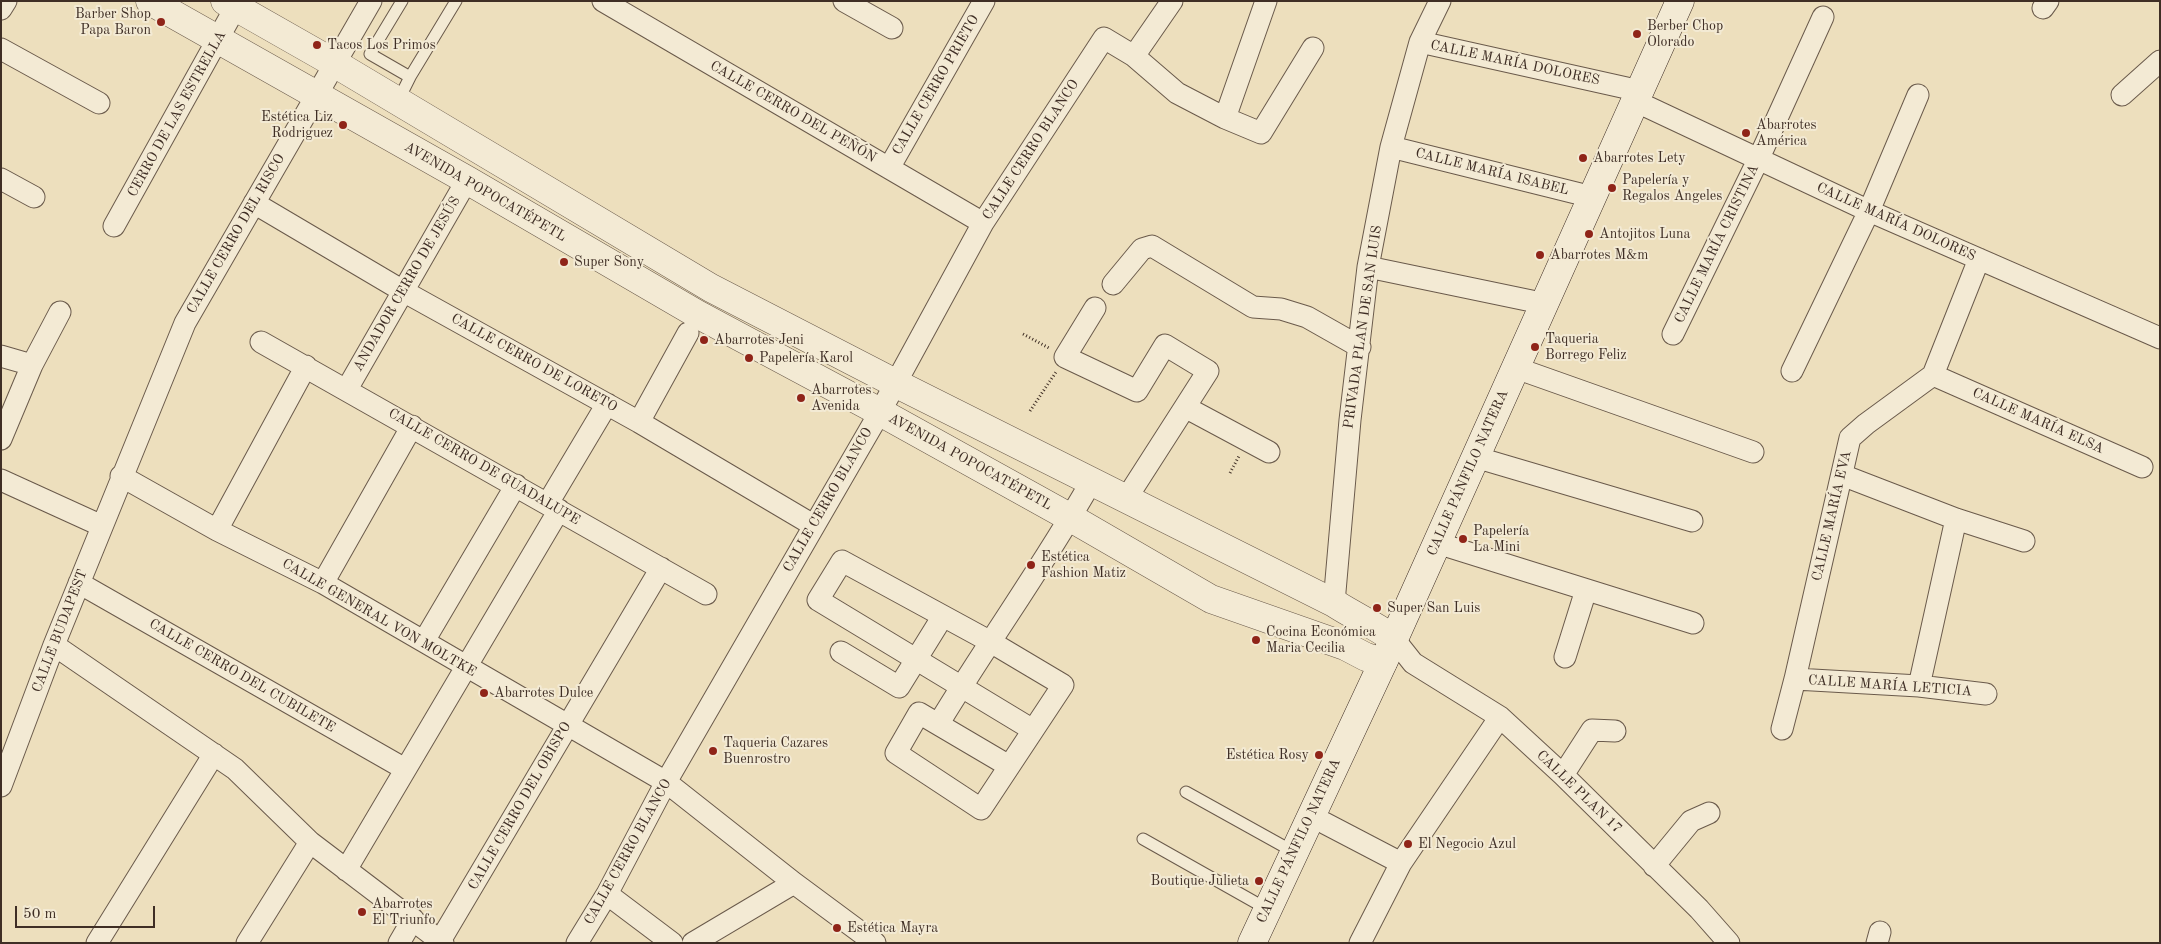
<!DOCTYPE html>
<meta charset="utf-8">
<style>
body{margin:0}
#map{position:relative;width:2161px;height:944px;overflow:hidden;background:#eddfbd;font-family:"Old Standard TT",serif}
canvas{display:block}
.frame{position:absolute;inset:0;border:2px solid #3f2e25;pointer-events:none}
.scale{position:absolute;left:15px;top:906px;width:140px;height:22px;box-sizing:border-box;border:2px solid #3f2e25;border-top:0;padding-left:6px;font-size:15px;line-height:18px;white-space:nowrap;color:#3f2e25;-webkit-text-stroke:4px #f3ead4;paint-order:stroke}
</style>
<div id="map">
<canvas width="2161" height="944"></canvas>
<div class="frame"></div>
<div class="scale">50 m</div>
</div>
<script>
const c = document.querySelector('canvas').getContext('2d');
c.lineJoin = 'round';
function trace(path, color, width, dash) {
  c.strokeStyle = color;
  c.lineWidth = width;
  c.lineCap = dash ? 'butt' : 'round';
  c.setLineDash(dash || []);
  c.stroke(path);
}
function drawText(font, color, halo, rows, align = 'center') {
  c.font = font + ' "Old Standard TT",serif';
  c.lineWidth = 4;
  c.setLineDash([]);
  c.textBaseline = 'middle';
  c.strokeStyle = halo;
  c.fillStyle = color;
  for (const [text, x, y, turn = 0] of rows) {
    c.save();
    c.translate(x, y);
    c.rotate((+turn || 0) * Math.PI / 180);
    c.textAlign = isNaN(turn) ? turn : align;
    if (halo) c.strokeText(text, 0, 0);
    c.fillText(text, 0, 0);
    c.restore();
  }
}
const service = new Path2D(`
 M402 1 370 54 410 77
 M398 101 410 77 456 1
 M1186 792 1294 852
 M1143 839 1267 909`);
const minor = new Path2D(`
 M603 1 983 223
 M844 1 892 28
 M2043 8 2048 1
 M1 9 6 1
 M1420 42 1640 91
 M1 49 99 103
 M1134 56 1172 1
 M2122 95 2160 61
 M1635 101 1869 211 2160 338
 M1225 118 1266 1
 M1391 147 1592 197
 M889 168 984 1
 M1 179 34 197
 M254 203 403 291 639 422 813 525
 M114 226 239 1
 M1368 267 1546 304
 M1113 284 1142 249 1152 246 1253 307 1281 309 1307 317 1360 347
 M1095 308 1065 357 1137 391 1165 345 1208 371 1185 407 1269 452
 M1673 334 1759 158 1823 17
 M261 342 706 594
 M1 356 32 365
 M1516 368 1753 452
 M1792 371 1869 211 1918 95
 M1933 375 2142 467
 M347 389 467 180
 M639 422 688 333
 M1 439 32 365 60 312
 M1475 457 1692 521
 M1842 475 1956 519 2024 541
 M121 476 217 530 323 583 666 782 794 883 875 943
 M1 480 102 526
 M1126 499 1185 407
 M548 503 607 404
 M217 530 306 366
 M1437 543 1693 623
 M79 583 405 769
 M323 583 412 426
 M1334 603 1350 420 1368 267 1391 147 1420 42 1440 1
 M1394 639 1413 663 1500 717 1563 775 1699 909 1729 943
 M424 641 516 485
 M54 645 235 769 310 842 443 943
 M841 652 899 687 943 616
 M1565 657 1586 590
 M1795 679 1919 686 1986 694
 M1919 686 1956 519
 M939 723C988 642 1044 565 1091 482
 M1782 729 1795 679 1850 438 1866 424 1933 375 1979 259
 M1009 766 919 713 896 753 981 809 1063 685 989 641 842 561 818 600 1033 730
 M1563 775 1592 730 1615 731
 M1 786 54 645 185 323 371 1
 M1311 816 1401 863
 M1654 866 1691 821 1709 813
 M346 870 559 510
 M607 894 672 943
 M440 941 661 568
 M97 943 214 754
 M247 943 310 842
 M399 943 413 919
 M577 943 607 894 666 782 880 412 983 223 1104 38 1134 56 1177 93 1225 118 1261 133 1313 48
 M693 943 794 883
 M1360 943 1401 863 1500 717
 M1877 943 1880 932`);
const tertiary = new Path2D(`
 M150 1 467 180 697 314 880 412 1071 518 1211 599 1345 646 1366 657 1383 662
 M225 1 334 63 711 288 895 383 1334 603C1354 616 1375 625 1394 639`);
const secondary = new Path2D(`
 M1252 943 1394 639 1680 1`);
trace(service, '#6a5a4b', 13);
trace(minor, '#6a5a4b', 23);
trace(tertiary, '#6a5a4b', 29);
trace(secondary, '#3f2e25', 29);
trace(new Path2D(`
 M1023 334 1049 348
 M1030 411 1056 372
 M1230 473 1239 456`), '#3f2e25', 3, [1, 2.5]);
trace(service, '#f3ead4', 11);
trace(minor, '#f3ead4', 21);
trace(tertiary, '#f3ead4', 28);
trace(secondary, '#f3ead4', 28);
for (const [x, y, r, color] of [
 [161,22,5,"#8f2418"],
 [1637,34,5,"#8f2418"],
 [317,45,5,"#8f2418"],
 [343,125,5,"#8f2418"],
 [1746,133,5,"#8f2418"],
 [1583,158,5,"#8f2418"],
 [1612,188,5,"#8f2418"],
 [1589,234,5,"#8f2418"],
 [1540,255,5,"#8f2418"],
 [564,262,5,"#8f2418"],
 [704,340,5,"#8f2418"],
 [1535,347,5,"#8f2418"],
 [749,358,5,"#8f2418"],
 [801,398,5,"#8f2418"],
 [1463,539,5,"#8f2418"],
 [1031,565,5,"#8f2418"],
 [1377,608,5,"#8f2418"],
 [1256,640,5,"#8f2418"],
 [484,693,5,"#8f2418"],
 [713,751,5,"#8f2418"],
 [1319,755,5,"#8f2418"],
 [1408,844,5,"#8f2418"],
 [1259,881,5,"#8f2418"],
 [362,912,5,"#8f2418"],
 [837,928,5,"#8f2418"]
]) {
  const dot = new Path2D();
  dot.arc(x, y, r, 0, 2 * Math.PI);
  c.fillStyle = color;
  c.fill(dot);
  trace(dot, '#f3ead4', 2);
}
drawText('14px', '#3f2e25', '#f3ead4', [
 ["Barber Shop",151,14,"right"],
 ["Papa Baron",151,30,"right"],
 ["Berber Chop",1647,26],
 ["Olorado",1647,42],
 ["Tacos Los Primos",327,45],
 ["Estética Liz",333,117,"right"],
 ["Rodriguez",333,133,"right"],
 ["Abarrotes",1756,125],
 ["América",1756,141],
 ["Abarrotes Lety",1593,158],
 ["Papelería y",1622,180],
 ["Regalos Angeles",1622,196],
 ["Antojitos Luna",1599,234],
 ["Abarrotes M&m",1550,255],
 ["Super Sony",574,262],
 ["Taqueria",1545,339],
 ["Borrego Feliz",1545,355],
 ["Abarrotes Jeni",714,340],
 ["Papelería Karol",759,358],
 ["Abarrotes",811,390],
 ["Avenida",811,406],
 ["Papelería",1473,531],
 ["La Mini",1473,547],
 ["Estética",1041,557],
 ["Fashion Matiz",1041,573],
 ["Super San Luis",1387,608],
 ["Cocina Económica",1266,632],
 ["Maria Cecilia",1266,648],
 ["Abarrotes Dulce",494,693],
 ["Taqueria Cazares",723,743],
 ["Buenrostro",723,759],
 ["Estética Rosy",1309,755,"right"],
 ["El Negocio Azul",1418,844],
 ["Boutique Julieta",1249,881,"right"],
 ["Abarrotes",372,904],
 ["El Triunfo",372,920],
 ["Estética Mayra",847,928]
], 'left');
drawText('14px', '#3f2e25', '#f3ead4', [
 ["CALLE MARÍA DOLORES",1515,63,12],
 ["CALLE CERRO PRIETO",936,85,-60],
 ["CALLE CERRO DEL PEÑÓN",793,112,30],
 ["CERRO DE LAS ESTRELLA",177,114,-61],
 ["CALLE CERRO BLANCO",1031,150,-57],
 ["CALLE MARÍA ISABEL",1492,172,14],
 ["AVENIDA POPOCATÉPETL",485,192,30],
 ["CALLE MARÍA DOLORES",1896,222,24],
 ["CALLE CERRO DEL RISCO",236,234,-60],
 ["CALLE MARÍA CRISTINA",1717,244,-64],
 ["ANDADOR CERRO DE JESÚS",407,284,-60],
 ["PRIVADA PLAN DE SAN LUIS",1363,327,-82],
 ["CALLE CERRO DE LORETO",534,363,29],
 ["CALLE MARÍA ELSA",2038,421,24],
 ["AVENIDA POPOCATÉPETL",970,462,29],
 ["CALLE CERRO DE GUADALUPE",484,467,30],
 ["CALLE PÁNFILO NATERA",1468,473,-66],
 ["CALLE CERRO BLANCO",828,500,-60],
 ["CALLE MARÍA EVA",1832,516,-77],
 ["CALLE GENERAL VON MOLTKE",379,618,30],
 ["CALLE BUDAPEST",60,631,-69],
 ["CALLE CERRO DEL CUBILETE",242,676,30],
 ["CALLE MARÍA LETICIA",1890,686,4],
 ["CALLE PLAN 17",1579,792,44],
 ["CALLE CERRO DEL OBISPO",520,806,-60],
 ["CALLE PÁNFILO NATERA",1299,841,-65],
 ["CALLE CERRO BLANCO",628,852,-61]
]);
</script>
